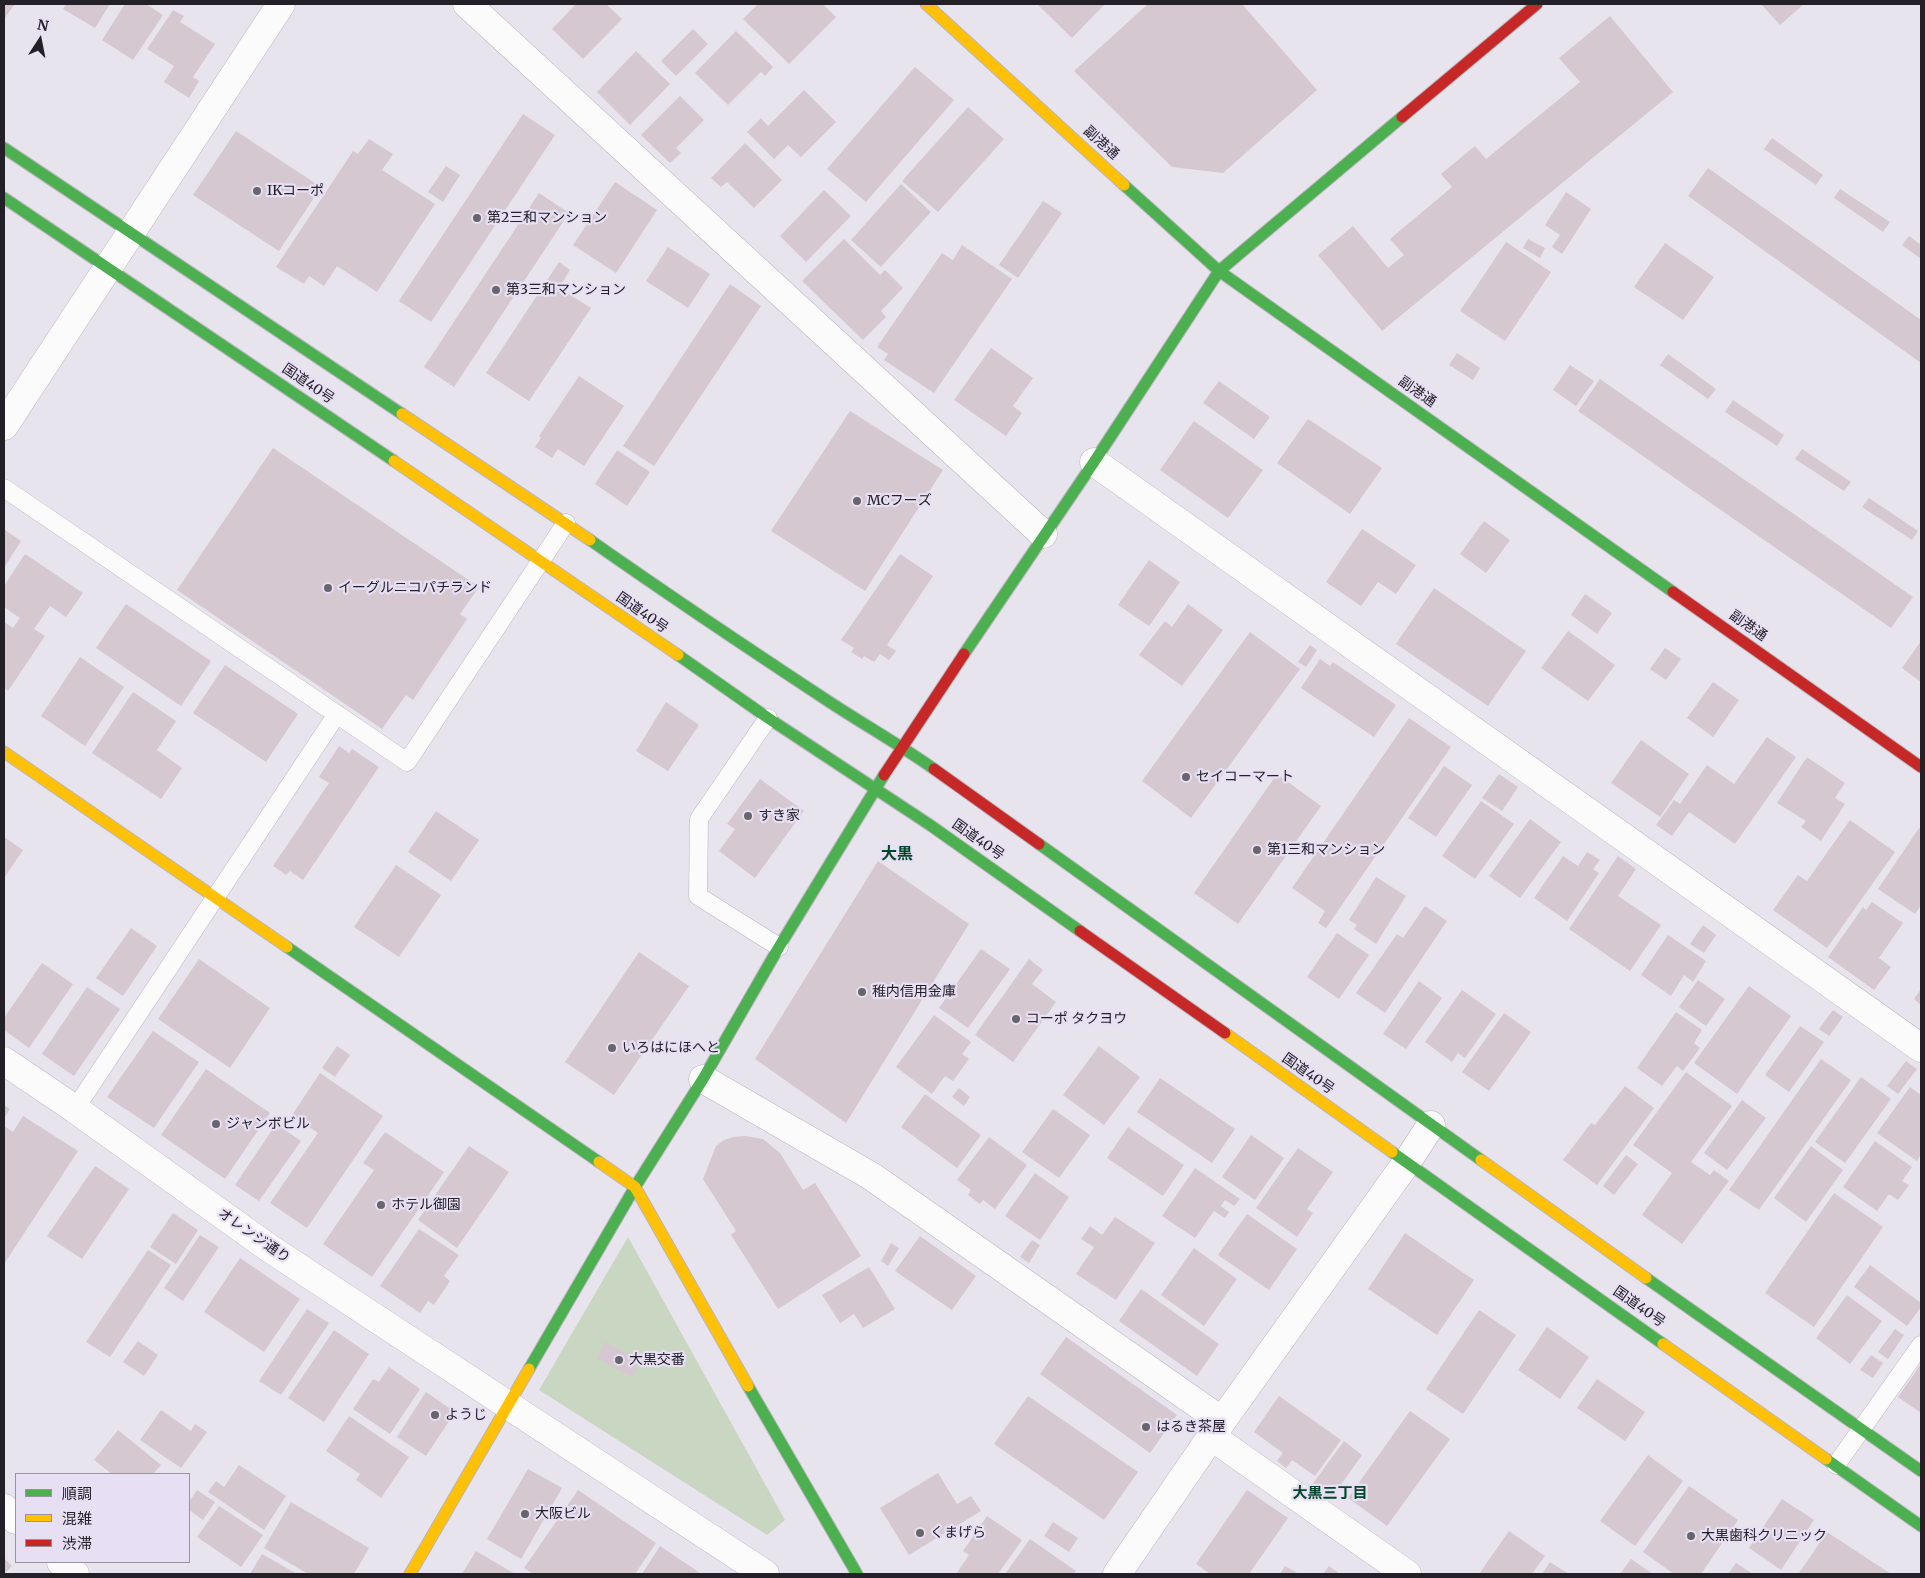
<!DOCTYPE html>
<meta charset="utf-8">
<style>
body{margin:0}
#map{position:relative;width:1925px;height:1578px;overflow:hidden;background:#e8e4ee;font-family:Merriweather,"Noto Sans JP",serif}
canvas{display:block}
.frame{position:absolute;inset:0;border:5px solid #232027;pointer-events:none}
.legend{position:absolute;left:15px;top:1473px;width:175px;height:90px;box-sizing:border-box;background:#e7dff3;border:1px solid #9993a1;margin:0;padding:6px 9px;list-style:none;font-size:15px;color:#232027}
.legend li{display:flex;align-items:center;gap:10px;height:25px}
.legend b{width:25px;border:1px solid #9993a1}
.north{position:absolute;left:15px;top:15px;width:50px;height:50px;-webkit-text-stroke:4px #e7dff3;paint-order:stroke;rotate:11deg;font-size:14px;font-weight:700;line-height:20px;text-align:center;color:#232027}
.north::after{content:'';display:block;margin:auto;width:18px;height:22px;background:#232027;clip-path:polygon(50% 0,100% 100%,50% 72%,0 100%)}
</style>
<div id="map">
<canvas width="1925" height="1578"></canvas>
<div class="frame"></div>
<ul class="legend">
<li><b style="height:6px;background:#4caf50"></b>順調</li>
<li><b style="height:6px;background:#ffc107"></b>混雑</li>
<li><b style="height:6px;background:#c62828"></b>渋滞</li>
</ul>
<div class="north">N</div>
</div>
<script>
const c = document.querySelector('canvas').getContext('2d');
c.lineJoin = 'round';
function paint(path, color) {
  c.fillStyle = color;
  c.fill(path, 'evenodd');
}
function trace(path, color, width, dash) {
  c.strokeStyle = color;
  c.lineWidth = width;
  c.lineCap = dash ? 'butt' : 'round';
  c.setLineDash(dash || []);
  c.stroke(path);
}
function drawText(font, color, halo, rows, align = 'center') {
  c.font = font + ' Merriweather,"Noto Sans JP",serif';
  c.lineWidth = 4.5;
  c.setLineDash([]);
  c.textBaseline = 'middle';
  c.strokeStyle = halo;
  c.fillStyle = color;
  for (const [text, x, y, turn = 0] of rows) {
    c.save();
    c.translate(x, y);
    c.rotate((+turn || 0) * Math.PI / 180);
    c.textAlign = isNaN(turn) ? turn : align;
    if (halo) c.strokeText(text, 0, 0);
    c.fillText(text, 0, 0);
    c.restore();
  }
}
paint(new Path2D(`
 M628 1237 785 1520 767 1535 539 1390Z`), '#c8d6c2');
paint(new Path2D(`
 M4 4H15L4 19Z
 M66 4H110L95 28 63 9Z
 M125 4H146L163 15 133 60 102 40Z
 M576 4H606L622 19 583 59 552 29Z
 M758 4H823L836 17 789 64 743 19Z
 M1037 4H1105L1072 38Z
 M1148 4H1242L1317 90 1223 173 1172 167 1074 71Z
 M1761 4H1804L1780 25Z
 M173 10 184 16 180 22 215 44 193 77 199 81 189 98 164 82 174 66 147 49Z
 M1610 16 1673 92 1382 331 1318 255 1353 226 1388 268 1404 255 1390 239 1452 187 1441 174 1475 146 1486 159 1580 82 1559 58Z
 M693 29 708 44 676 76 661 61Z
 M736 31 773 67 765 76 761 72 728 105 695 73Z
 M636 51 670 84 630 125 597 92Z
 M915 67 954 100 866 202 827 169Z
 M804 90 836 122 801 157 788 145 774 159 747 132 761 118 768 126Z
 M680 96 704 120 676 148 681 153 670 163 641 135Z
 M968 107 1004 139 938 212 902 181Z
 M523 114 555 135 431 322 399 301Z
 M236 131 321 187 279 251 193 195Z
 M1772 138 1823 175 1816 185 1764 149Z
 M369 139 393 154 382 170 435 204 377 292 337 266 324 286 309 276 304 284 276 267 353 151 358 154Z
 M745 143 782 180 754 208 727 182 721 187 711 178Z
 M446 166 460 175 443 202 428 192Z
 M1708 168 1921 320V363L1688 196Z
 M615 182 657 210 616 273 573 245Z
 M901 184 931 212 881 267 851 240Z
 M1840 189 1890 222 1883 232 1834 198Z
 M824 190 851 216 806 262 780 236Z
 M1566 192 1591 209 1562 254 1552 247 1560 235 1545 225Z
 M539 193 569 213 454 387 424 367Z
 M1043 201 1062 213 1018 278 999 265Z
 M1909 236 1921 245V259L1902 245Z
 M844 239 880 275 885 270 903 288 881 311 886 317 863 340 802 281Z
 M1528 239 1545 248 1540 258 1523 248Z
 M1506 242 1551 272 1505 341 1460 311Z
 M1665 243 1714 277 1683 320 1634 287Z
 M962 245 1012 279 934 393 884 360 888 354 877 347 942 253 953 260Z
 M668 247 710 274 688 308 646 281Z
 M559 262 570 270 559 288 591 308 529 401 486 373Z
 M730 284 761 306 654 466 623 446Z
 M991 348 1033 378 1013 406 1022 413 1006 436 954 400Z
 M1457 353 1480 368 1473 380 1449 365Z
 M1668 354 1716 389 1708 399 1660 365Z
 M1570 365 1594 381 1576 406 1553 390Z
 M579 376 624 406 584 466 558 449 552 458 535 447 541 438 539 436Z
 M1600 379 1913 597 1891 628 1578 411Z
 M1219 381 1270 417 1254 439 1203 403Z
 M1733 400 1784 435 1777 446 1725 412Z
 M850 411 943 470 865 591 771 531Z
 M1308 419 1382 468 1350 514 1277 463Z
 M1194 421 1263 470 1228 518 1160 470Z
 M273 448 479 587 460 614 467 619 413 700 406 695 382 729 177 590Z
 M1802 449 1851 482 1844 491 1795 459Z
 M617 450 650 472 627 506 595 484Z
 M1869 498 1918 531 1912 540 1862 507Z
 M1484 521 1510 540 1486 573 1460 554Z
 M4 529 21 541 4 568Z
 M1362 529 1416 565 1396 594 1378 582 1361 606 1326 582Z
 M25 554 83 593 66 617 50 606 34 629 45 636 8 691 4 688V622L13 628 20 618 4 607V586Z
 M900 554 933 576 887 645 896 651 889 660 880 654 874 662 864 656 862 659 851 652 854 648 841 640Z
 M1149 560 1180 582 1149 626 1118 605Z
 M1434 588 1526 651 1488 706 1396 644Z
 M1585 594 1612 613 1597 634 1571 615Z
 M126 604 211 661 181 706 96 648Z
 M1188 604 1223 630 1182 686 1139 655 1165 621 1172 627Z
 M1568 631 1615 665 1588 701 1541 668Z
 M1250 632 1300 669 1191 818 1142 781Z
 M1921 641V682L1902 668Z
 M1310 645 1317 650 1306 667 1298 662Z
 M1665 648 1681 659 1666 680 1650 669Z
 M80 657 124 687 85 746 41 716Z
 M1320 659 1330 666 1333 662 1396 705 1374 737 1301 688Z
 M225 665 298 714 266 762 193 713Z
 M1713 682 1739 700 1713 737 1687 718Z
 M133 692 176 721 157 750 182 768 161 799 92 753Z
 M666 702 699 725 668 771 636 751Z
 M1409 718 1451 747 1326 928 1318 923 1325 911 1292 888Z
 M1767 737 1796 757 1735 844 1689 812 1672 836 1656 825 1674 800 1680 804 1707 765 1734 784Z
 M1641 740 1689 774 1660 817 1611 783Z
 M339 746 349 753 352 749 379 767 303 880 290 871 286 875 273 866 329 783 319 777Z
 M1807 757 1845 783 1835 798 1845 804 1821 841 1801 827 1806 821 1777 803Z
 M1444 766 1472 785 1436 837 1408 818Z
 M1277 774 1321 806 1238 924 1194 893Z
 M1499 774 1518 787 1502 811 1482 798Z
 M760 779 804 811 755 878 719 851 735 829 727 824Z
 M1481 801 1514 824 1475 879 1442 856Z
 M436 811 479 840 451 881 408 852Z
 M1530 819 1561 842 1520 898 1489 876Z
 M1850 820 1895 852 1827 948 1773 910 1798 875 1807 881Z
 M1919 828 1921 830V905L1915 914 1878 889Z
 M4 837 23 850 4 878Z
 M1587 852 1600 860 1593 869 1599 873 1567 921 1534 898 1563 856 1578 866Z
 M1618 856 1636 869 1618 896 1661 925 1630 971 1569 929Z
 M878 861 969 924 846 1123 755 1059Z
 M396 865 441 895 399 957 354 927Z
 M1376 877 1406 896 1376 944 1354 929 1357 925 1349 920Z
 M1872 902 1903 923 1879 958 1891 967 1874 990 1828 957 1863 907 1866 910Z
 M1425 906 1447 921 1385 1013 1356 993 1397 934 1403 938Z
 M1703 925 1716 935 1704 953 1690 944Z
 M131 928 157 946 123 996 96 978Z
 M1337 933 1369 955 1339 999 1307 977Z
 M1668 935 1706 961 1693 982 1684 975 1671 996 1641 975Z
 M981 949 1010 969 968 1028 939 1008Z
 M639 952 689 986 614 1095 565 1062Z
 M199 959 270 1008 230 1068 158 1019Z
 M1029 959 1043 970 1032 984 1056 1002 1013 1062 975 1035Z
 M42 963 73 984 29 1048 4 1030V1018Z
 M1698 980 1725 999 1706 1026 1679 1007Z
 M1419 981 1442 998 1406 1049 1383 1034Z
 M1749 986 1791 1016 1737 1094 1694 1063Z
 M87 987 120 1009 74 1076 42 1054Z
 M1921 989V1005L1914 999Z
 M1462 990 1496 1014 1465 1058 1458 1053 1452 1062 1425 1042Z
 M1833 1010 1843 1017 1829 1036 1819 1029Z
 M1676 1012 1702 1030 1694 1043 1700 1048 1683 1071 1677 1066 1662 1086 1637 1068Z
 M1504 1013 1531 1032 1489 1091 1462 1072Z
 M934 1015 971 1042 962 1054 969 1059 953 1081 945 1076 932 1094 896 1067Z
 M1800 1026 1824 1042 1789 1092 1765 1075Z
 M153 1031 199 1062 154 1128 107 1097Z
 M337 1046 350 1055 335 1077 322 1068Z
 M1099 1046 1140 1077 1104 1125 1063 1095Z
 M1821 1059 1851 1080 1759 1210 1729 1190Z
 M1906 1061 1917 1069 1898 1094 1887 1086Z
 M206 1069 270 1113 225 1179 161 1135Z
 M1686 1072 1732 1106 1691 1162 1710 1175 1714 1170 1729 1181 1682 1244 1642 1215 1672 1173 1633 1145Z
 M320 1073 383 1116 307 1228 270 1203 318 1133 292 1115Z
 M1861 1077 1891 1099 1845 1163 1815 1142Z
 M1160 1078 1235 1129 1212 1163 1137 1112Z
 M1625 1086 1654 1108 1597 1185 1563 1160 1591 1123 1595 1125Z
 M1910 1087 1921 1095V1154L1917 1161 1877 1133Z
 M959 1088 970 1097 964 1106 952 1097Z
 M925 1094 981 1135 957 1168 901 1127Z
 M1742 1100 1766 1118 1727 1170 1704 1153Z
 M4 1105 10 1109 4 1118Z
 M1053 1109 1090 1135 1059 1178 1022 1152Z
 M23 1116 78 1151 4 1264V1126L13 1132Z
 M276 1124 301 1141 259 1201 235 1185Z
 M1128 1127 1184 1165 1163 1196 1107 1158Z
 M385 1132 444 1172 372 1277 323 1244 374 1170 363 1163Z
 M1251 1135 1284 1158 1255 1200 1222 1177Z
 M745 1136 763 1139 780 1153 803 1190 815 1183 861 1256 778 1309 731 1235 736 1231 703 1179 716 1146 724 1140 733 1137Z
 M989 1137 1027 1165 995 1209 983 1200 980 1204 968 1195 971 1190 957 1180Z
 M1875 1141 1912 1167 1902 1181 1909 1185 1898 1200 1889 1194 1877 1211 1843 1187Z
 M469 1146 509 1172 457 1248 418 1220Z
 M1811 1146 1843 1170 1806 1222 1774 1198Z
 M1298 1148 1333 1172 1307 1209 1313 1213 1297 1237 1256 1208Z
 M1626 1155 1638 1164 1614 1195 1603 1186Z
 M95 1166 129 1189 82 1259 47 1236Z
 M1195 1168 1240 1199 1234 1206 1225 1200 1221 1206 1229 1212 1225 1218 1214 1211 1195 1238 1162 1216Z
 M1035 1173 1069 1197 1040 1240 1005 1216Z
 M1834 1193 1883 1227 1814 1327 1765 1293Z
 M173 1213 198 1230 176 1264 150 1247Z
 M1247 1214 1297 1249 1269 1290 1218 1255Z
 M1115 1217 1155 1243 1116 1300 1076 1274 1094 1247 1081 1239 1090 1226 1102 1235Z
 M419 1229 459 1255 444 1276 450 1281 434 1305 428 1301 420 1313 380 1286Z
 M1405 1233 1474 1280 1437 1335 1368 1289Z
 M200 1235 219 1247 183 1301 164 1288Z
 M920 1236 976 1276 952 1310 895 1271Z
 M1032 1240 1040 1245 1029 1263 1020 1257Z
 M891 1243 899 1248 888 1266 881 1261Z
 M1194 1248 1237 1279 1204 1326 1161 1295Z
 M148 1250 171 1265 110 1357 86 1342Z
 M240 1258 300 1299 264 1352 204 1312Z
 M1870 1265 1921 1303V1307L1907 1326 1854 1287Z
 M869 1267 895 1309 863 1328 854 1314 840 1323 822 1295Z
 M1141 1289 1219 1344 1197 1376 1119 1321Z
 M1847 1295 1882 1321 1850 1364 1816 1338Z
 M307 1309 329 1323 281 1395 259 1381Z
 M1479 1310 1516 1335 1463 1414 1426 1389Z
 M1547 1327 1589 1357 1560 1399 1518 1370Z
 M1895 1329 1904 1335 1888 1359 1878 1352Z
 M334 1330 369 1354 324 1422 288 1398Z
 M1066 1337 1177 1415 1150 1453 1040 1374Z
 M138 1341 158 1355 144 1376 123 1362Z
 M605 1342 641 1361 632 1377 597 1359Z
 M1871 1355 1883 1363 1873 1378 1860 1370Z
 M1921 1364V1413L1898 1397Z
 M389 1367 420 1389 390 1434 353 1409 373 1379 379 1382Z
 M1597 1379 1645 1412 1625 1441 1577 1408Z
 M426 1392 455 1412 426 1456 397 1437Z
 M1028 1396 1138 1472 1104 1520 994 1444Z
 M1279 1396 1341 1440 1315 1476 1292 1460 1286 1468 1277 1461 1283 1453 1254 1432Z
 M161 1410 191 1431 195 1424 207 1432 181 1468 140 1440Z
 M1410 1411 1450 1439 1387 1526 1348 1498Z
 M349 1416 409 1457 381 1498 356 1480 360 1474 326 1451Z
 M118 1430 161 1465 153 1474H112L94 1460Z
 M1344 1441 1362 1455 1330 1500 1311 1486Z
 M1648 1455 1683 1481 1635 1546 1600 1521Z
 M239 1465 286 1496 264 1530 208 1492 216 1481 224 1487Z
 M528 1469 562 1488 521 1559 487 1539Z
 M938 1473 957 1504 971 1496 981 1511 909 1555 880 1508Z
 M1689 1486 1738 1520 1701 1574H1674L1643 1552Z
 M197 1490 215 1502 203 1520 189 1510V1502Z
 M578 1490 656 1543 635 1574H533L524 1568Z
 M1247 1490 1288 1518 1249 1574H1210L1196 1564Z
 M1782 1499 1814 1520 1781 1570 1749 1548Z
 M291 1502 369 1548 354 1574H308L264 1548Z
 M219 1506 263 1535 241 1567 197 1537Z
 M987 1516 1022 1540 998 1574H956L969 1555 963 1551Z
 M1053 1522 1078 1538 1069 1552 1044 1536Z
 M1509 1531 1545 1556 1532 1574H1479Z
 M1827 1532 1891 1574 1799 1573Z
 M1030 1539 1076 1571 1074 1574H1005Z
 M660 1546 700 1573 699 1574H642Z
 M476 1551 515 1574H462Z
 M262 1554 297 1574H250Z
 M4 1558 12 1566 4 1574Z
 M1631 1559 1653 1574H1620Z
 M1550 1562 1569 1574H1542Z
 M1736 1563 1753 1574H1728Z
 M1285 1566 1299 1574H1280Z
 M1329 1566 1340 1574H1323Z`), '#d5c8d0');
const lane = new Path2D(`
 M4 488 407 762 566 523
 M768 718 699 819 698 896 779 947
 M75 1109 337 714
 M1836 1465 1921 1345`);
const street = new Path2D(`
 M467 4 1043 534
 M4 426 281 4
 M1094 462 1921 1048
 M4 1061 75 1109 269 1248 765 1574
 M703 1079 871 1176 1222 1421
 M1212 1437 1407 1574
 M4 1508 16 1520
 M61 1562 75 1574
 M1117 1574 1222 1421 1407 1162 1431 1125`);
const fast = new Path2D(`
 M4 148 402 414
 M1124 185 1219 271 1673 592
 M4 198 394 461
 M590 540C667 594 746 647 825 699 861 723 899 744 934 769
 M964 654 1094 462 1219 271 1402 117
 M678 655 768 718 930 825 1080 931
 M1039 844 1481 1160
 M287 947 599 1162
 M1392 1152 1663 1344
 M1646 1278 1921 1471
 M529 1369 635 1187 703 1079 779 947 884 775
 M748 1386 857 1574
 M1826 1459 1921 1526`);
const slow = new Path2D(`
 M926 4 1124 185
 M402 414 590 540
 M394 461 678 655
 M4 752 287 947
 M1225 1033 1392 1152
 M1481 1160 1646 1278
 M599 1162 635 1187 748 1386
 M1663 1344 1826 1459
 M410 1574 529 1369`);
const jam = new Path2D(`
 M1402 117 1537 4
 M1673 592 1921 767
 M934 769 1039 844
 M884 775 964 654
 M1080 931 1225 1033`);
trace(lane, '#b9b5be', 19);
trace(street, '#b9b5be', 29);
trace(fast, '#b9b5be', 13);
trace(slow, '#b9b5be', 13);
trace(jam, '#b9b5be', 13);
trace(lane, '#fcfbfc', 18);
trace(street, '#fcfbfc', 28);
trace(fast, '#4caf50', 11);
trace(slow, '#ffc107', 11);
trace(jam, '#c62828', 11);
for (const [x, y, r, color] of [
 [257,191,5,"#68656d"],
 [477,218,5,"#68656d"],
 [496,290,5,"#68656d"],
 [857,501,5,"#68656d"],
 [328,588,5,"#68656d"],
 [1186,777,5,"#68656d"],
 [748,816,5,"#68656d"],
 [1257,850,5,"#68656d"],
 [862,992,5,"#68656d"],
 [1016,1019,5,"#68656d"],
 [612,1048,5,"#68656d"],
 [216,1124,5,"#68656d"],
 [381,1205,5,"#68656d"],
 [619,1360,5,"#68656d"],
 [435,1415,5,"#68656d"],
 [1146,1427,5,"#68656d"],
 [525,1514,5,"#68656d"],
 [920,1533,5,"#68656d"],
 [1691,1536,5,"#68656d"]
]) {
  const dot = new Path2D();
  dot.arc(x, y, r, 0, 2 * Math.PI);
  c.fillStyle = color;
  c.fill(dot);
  trace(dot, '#e7dff3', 2);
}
drawText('14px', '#232027', '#e7dff3', [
 ["副港通",1101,143,42],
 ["国道40号",308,384,34],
 ["副港通",1417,392,35],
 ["国道40号",642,613,35],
 ["副港通",1748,626,35],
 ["国道40号",978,840,35],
 ["国道40号",1308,1074,35],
 ["オレンジ通り",254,1236,35],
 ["国道40号",1639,1307,35]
]);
drawText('14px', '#232027', '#e7dff3', [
 ["IKコーポ",267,191],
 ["第2三和マンション",487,218],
 ["第3三和マンション",506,290],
 ["MCフーズ",867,501],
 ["イーグルニコパチランド",338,588],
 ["セイコーマート",1196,777],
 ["すき家",758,816],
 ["第1三和マンション",1267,850],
 ["稚内信用金庫",872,992],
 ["コーポ タクヨウ",1026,1019],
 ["いろはにほへと",622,1048],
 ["ジャンボビル",226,1124],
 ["ホテル御園",391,1205],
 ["大黒交番",629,1360],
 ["ようじ",445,1415],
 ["はるき茶屋",1156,1427],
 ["大阪ビル",535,1514],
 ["くまげら",930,1533],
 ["大黒歯科クリニック",1701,1536]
], 'left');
drawText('bold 15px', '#03472b', '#e7dff3', [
 ["大黒三丁目",1330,1494]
]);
drawText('bold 16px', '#03472b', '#e7dff3', [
 ["大黒",897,854]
]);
</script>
